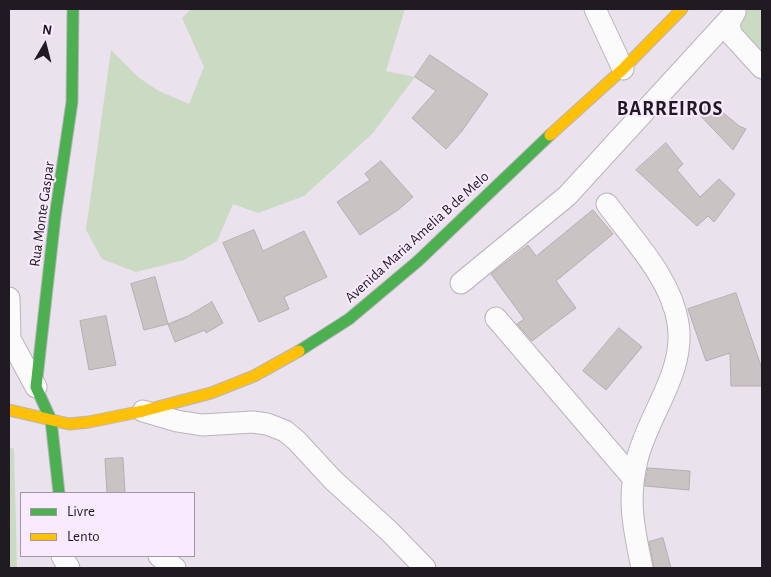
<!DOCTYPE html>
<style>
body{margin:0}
#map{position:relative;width:771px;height:577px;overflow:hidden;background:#eae2ec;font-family:"Alegreya Sans",sans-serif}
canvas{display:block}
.frame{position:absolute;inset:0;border:10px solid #201b22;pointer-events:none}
.legend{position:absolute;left:20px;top:492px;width:175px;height:65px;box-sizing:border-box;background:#f9eaff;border:1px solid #a297a7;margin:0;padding:6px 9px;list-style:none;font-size:15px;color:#201b22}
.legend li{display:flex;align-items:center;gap:10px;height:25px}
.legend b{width:25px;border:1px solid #a297a7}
.north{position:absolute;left:20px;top:20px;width:50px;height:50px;-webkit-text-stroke:4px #f9eaff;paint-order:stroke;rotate:8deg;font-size:14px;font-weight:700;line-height:20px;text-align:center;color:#201b22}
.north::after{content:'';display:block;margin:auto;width:18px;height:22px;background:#201b22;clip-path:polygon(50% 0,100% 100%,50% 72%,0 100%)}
</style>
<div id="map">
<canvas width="771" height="577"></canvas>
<div class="frame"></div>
<ul class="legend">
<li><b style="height:6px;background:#4caf50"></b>Livre</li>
<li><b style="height:6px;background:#ffc107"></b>Lento</li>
</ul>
<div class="north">N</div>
</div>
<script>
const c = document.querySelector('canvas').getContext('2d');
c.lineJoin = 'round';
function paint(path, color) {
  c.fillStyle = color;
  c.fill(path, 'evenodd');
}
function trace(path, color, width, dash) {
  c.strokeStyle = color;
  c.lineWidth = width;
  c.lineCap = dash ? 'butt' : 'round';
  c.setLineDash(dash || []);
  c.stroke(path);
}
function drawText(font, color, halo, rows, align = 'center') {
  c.font = font + ' "Alegreya Sans",sans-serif';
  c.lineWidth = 4;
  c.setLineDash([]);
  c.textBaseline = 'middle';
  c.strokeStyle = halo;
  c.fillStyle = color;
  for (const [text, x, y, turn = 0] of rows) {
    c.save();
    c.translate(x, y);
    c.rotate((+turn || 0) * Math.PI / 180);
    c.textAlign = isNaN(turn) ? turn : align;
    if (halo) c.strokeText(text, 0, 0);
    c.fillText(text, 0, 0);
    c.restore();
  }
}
paint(new Path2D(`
 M191 9H405L386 71 415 77 373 133 304 196 258 213 233 204 217 241 184 260 136 272 102 259 86 230 111 50 138 77 159 91 189 104 204 67 182 18Z
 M744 9H762V60L734 24Z
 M9 447 14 449 17 568H9Z`), '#cbdac3');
const building = new Path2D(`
 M430 55 488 94 462 131 446 149 412 118 436 91 415 77Z
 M708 100 739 126 746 129 733 150 696 111Z
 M666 143 683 164 677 170 700 197 719 179 735 194 714 222 708 216 697 226 636 170Z
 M381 161 413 197 398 210 360 235 337 202 370 180 365 174Z
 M593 210 613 234 556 281 576 308 532 341 517 324 524 319 491 274 528 245 536 256Z
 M254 230 263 251 304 231 327 277 284 297 289 309 259 322 223 243Z
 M155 277 168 324 144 330 131 284Z
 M736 293 762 369V386H731L730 353 706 361 688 309Z
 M212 302 223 323 206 333 205 330 175 342 168 324 188 316Z
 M106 316 116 365 89 370 80 321Z
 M619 328 642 347 606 390 583 371Z
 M123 458 125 493H107L105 459Z
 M648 468 690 471 689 490 645 486Z
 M663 538 671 568H654L649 542Z`);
paint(building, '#cac3c4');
trace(building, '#b5aeb0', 1);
const street = new Path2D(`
 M595 9 623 69
 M735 12 729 23 731 34 762 68
 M607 204C633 240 671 278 678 323 686 372 648 414 637 460 627 500 634 529 642 568
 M461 283 567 196 731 17
 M9 298 10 339 36 387
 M496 318 633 478
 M143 411 177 421 202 425 253 422 267 424 285 431 297 441 333 480 389 531 425 568
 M62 556 69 568
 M159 556 175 568`);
const fast = new Path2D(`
 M299 351 349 319 418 261 550 135
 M59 493 51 420 36 387 55 217 72 102 73 9`);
const slow = new Path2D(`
 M550 135 623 69 682 9
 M9 410 69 424 89 422 143 411 211 393 254 376 299 351`);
trace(street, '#bab4bc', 23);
trace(fast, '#bab4bc', 13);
trace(slow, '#bab4bc', 13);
trace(street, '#fcfbfc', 21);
trace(fast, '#4caf50', 11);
trace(slow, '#ffc107', 11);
drawText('15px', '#201b22', '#f9eaff', [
 ["Rua Monte Gaspar",42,214,-82],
 ["Avenida Maria Amelia B de Melo",417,237,-42]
]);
c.letterSpacing = '1px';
drawText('bold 20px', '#201b22', '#f9eaff', [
 ["BARREIROS",670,109]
]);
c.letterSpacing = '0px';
</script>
